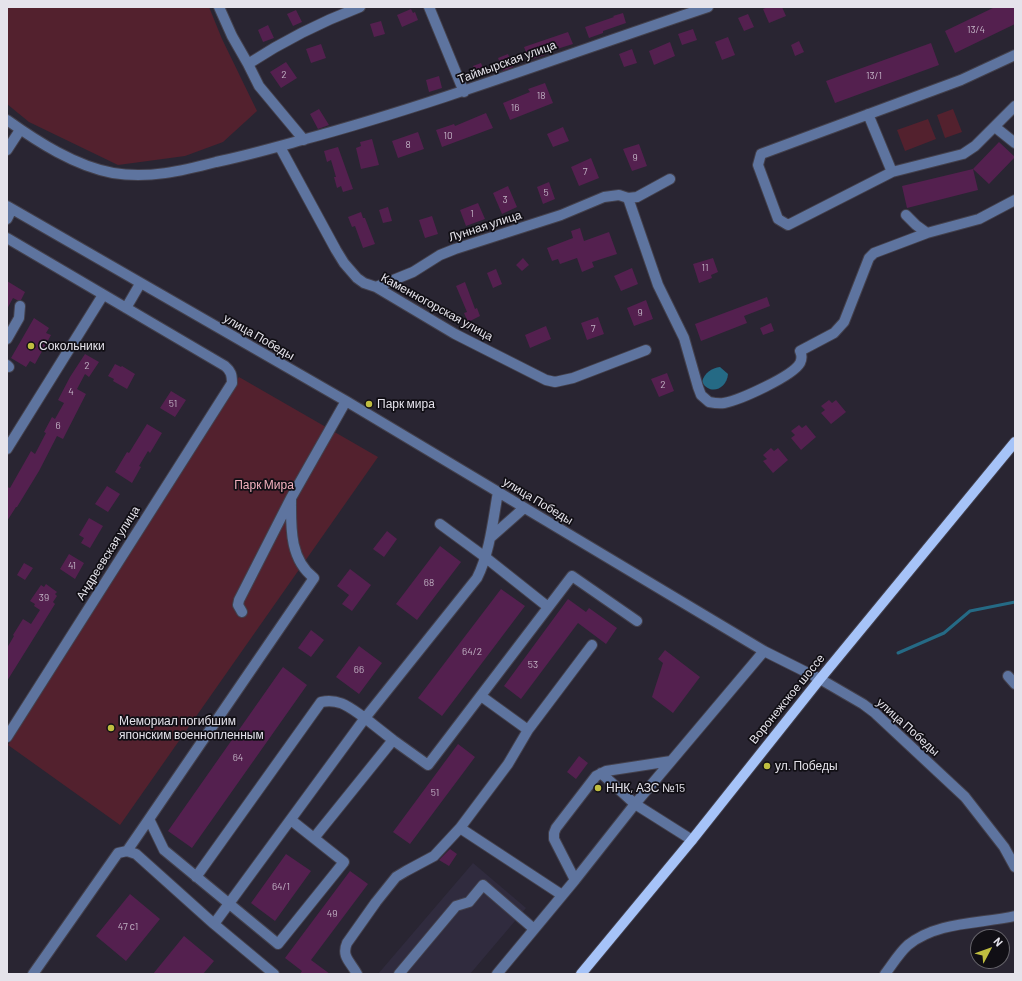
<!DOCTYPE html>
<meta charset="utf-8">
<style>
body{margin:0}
#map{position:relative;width:1022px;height:981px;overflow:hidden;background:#292532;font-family:Barlow,sans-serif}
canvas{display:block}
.frame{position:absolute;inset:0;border:8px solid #e5e3eb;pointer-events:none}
.north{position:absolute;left:970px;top:929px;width:40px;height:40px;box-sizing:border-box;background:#110f15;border:1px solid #66646b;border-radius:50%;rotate:49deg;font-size:11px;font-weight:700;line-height:16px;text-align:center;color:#e5e3eb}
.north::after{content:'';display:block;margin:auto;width:14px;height:18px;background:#c0be40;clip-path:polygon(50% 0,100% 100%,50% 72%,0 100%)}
</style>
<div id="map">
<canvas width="1022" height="981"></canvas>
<div class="frame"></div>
<div class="north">N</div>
</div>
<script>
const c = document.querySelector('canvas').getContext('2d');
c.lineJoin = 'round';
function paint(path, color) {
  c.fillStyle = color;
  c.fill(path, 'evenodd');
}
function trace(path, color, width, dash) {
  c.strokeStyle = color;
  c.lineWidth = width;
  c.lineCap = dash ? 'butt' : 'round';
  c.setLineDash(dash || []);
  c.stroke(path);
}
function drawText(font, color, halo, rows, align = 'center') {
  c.font = font + ' Barlow,sans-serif';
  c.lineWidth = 3.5;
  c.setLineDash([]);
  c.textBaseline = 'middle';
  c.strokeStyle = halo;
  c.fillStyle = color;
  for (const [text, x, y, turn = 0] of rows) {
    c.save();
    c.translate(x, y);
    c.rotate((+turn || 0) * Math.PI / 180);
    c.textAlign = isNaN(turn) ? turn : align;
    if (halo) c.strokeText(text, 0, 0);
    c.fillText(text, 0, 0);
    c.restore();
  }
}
paint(new Path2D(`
 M473 863 526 908 470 974H378Z`), '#302b3e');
paint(new Path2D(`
 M7 7H209L222 39 257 111 223 142 185 156 118 165 29 122 7 104Z
 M953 109 962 132 945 138 937 115Z
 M928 119 936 139 905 151 897 130Z
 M239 377 378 457 120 825 8 745Z`), '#53212e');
paint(new Path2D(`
 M720 367 728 374C727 389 710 396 702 382 704 373 712 368 720 367Z`), '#256a85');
trace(new Path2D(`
 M898 653 944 633 970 611 1015 602`), '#256a85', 3);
paint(new Path2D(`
 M768 7H782L786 16 769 23 763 9Z
 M995 7H1015V24L955 53 945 31Z
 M411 9 413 13 415 12 418 20 402 27 397 15Z
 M296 10 302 22 293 26 287 14Z
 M623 13 626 23 603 31V33L589 38 585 27 614 17 613 16Z
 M748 14 754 27 744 31 738 18Z
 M381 21 385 34 374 37 370 24Z
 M268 25 274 38 263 42 258 30Z
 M693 29 697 40 682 45 678 34Z
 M568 32 573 44 544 53 545 55 529 60 524 47Z
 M728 37 735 55 722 60 715 42Z
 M799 41 804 52 795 56 791 45Z
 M670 42 675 56 654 65 649 51Z
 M931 43 939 65 835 103 826 81Z
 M321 44 326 58 311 63 306 49Z
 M632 49 637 63 624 67 619 54Z
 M508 54 513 67 503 71 498 58Z
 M286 62 297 78 281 88 270 72Z
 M481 63 485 73 477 75 473 66Z
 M439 76 442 88 429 92 426 80Z
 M545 83 553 103 510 120 503 103 530 92 528 89Z
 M319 109 329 125 318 129 310 114Z
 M486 113 493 128 442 147 436 130 454 124 455 126Z
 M563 127 569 141 553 147 547 134Z
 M418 132 424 149 398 158 392 141Z
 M372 139 379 165 361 169 356 148 361 146 360 142Z
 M999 142 1015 157 989 184 973 169 978 190 907 208 902 186 973 169Z
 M639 144 647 166 632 171 623 149Z
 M338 147 353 189 343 192 341 186 337 188 334 177H336L331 160 327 162 324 151Z
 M591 158 599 178 579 186 571 167Z
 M549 182 555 199 543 204 537 187Z
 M508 186 517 207 502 214 493 193Z
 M478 203 485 219 466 226 460 210Z
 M388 207 392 221 383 223 379 210Z
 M361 212 363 218H365L375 244 363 248 355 226 352 227 348 217Z
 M432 216 438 234 425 238 419 220Z
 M580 228 584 241 609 232 617 254 592 262 594 267 582 272 577 258 560 264 558 259 552 261 547 248 573 238 571 231Z
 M523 258 529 265 522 271 516 265Z
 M713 258 718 272 711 275 712 278 699 283 693 264Z
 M632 268 638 284 621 291 614 276Z
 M496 269 502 284 493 288 487 273Z
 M7 281 25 292 21 300H17L13 298 7 309Z
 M465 282 475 309 477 308 480 316 468 322 464 313 467 312 456 286Z
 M767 297 770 306 744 316 747 323 701 341 695 324Z
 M646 300 653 319 634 326 627 308Z
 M598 317 604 334 587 340 581 323Z
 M34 318 49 328 46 333 51 335 35 364 30 361 26 367 11 358Z
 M771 323 774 331 763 335 760 328Z
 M546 326 551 339 530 348 525 335Z
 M85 354 99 362 89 377 85 374 77 389 86 394 63 439 57 436 39 471 17 507H16L7 521V487L10 488 31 451 35 454 46 433 44 432 52 417 55 419 64 403 58 400 70 377Z
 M115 364 121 367 122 366 135 374 127 389 113 381 114 379 108 376Z
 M667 373 674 391 659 397 651 379Z
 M171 391 186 400 175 417 160 408Z
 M829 400 832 403 836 400 846 412 831 424 821 413 825 410 821 406Z
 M147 424 162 433 150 453 148 451 139 466 141 467 132 483 115 472 127 452 129 453Z
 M799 425 802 428 806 425 816 437 801 450 791 438 795 435 791 431Z
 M771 448 774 451 778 448 788 460 773 473 763 461 767 459 763 455Z
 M107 486 120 494 108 512 95 504Z
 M89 518 103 526 90 548 81 543 84 538 79 535Z
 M387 531 397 539 384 557 373 549Z
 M440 546 461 562 417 620 396 604Z
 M69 554 84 563 75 579 60 569Z
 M24 563 33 568 25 580 17 575Z
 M350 569 371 585 352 611 342 604 349 595 337 586Z
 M46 584 57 592 55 594 57 596 53 602 55 604 7 681V648L14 636 13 635 23 619 31 624 40 610 34 606 35 604 30 601 41 585 44 587Z
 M501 589 525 606 442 716 418 698Z
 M568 599 586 612 589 608 617 628 606 644 578 623 521 699 504 686Z
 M311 630 324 640 311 657 298 648Z
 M359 646 382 663 359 694 336 677Z
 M665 650 700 677 673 713 652 697 663 663 658 659Z
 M283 667 307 685 192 848 168 831Z
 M458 744 475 757 410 844 393 832Z
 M579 756 588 763 576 779 567 772Z
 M450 849 457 854 449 866 439 860Z
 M286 854 311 871 275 921 251 903Z
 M350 871 368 884 311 960 330 974H300L302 971 285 958Z
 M130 894 160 919 126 961 96 936Z
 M184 936 214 961 203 974H153Z`), '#54204f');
const minor = new Path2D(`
 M219 7 232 36 248 64 259 86 304 140
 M429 7 464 92
 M1015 55 961 80 761 154 758 165 778 219 788 225 892 172 963 154 975 146 1015 106
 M248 64C283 41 321 22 360 7
 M868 114 892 172
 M7 120C38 142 75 166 113 173 148 179 182 171 216 162 245 156 273 148 302 140 439 103 573 52 708 7
 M995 127 1015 143
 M280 147 336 250 344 263 357 278 364 283 376 287 455 334 546 380 555 382 573 378 646 350
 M7 150 20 130
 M628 198 637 197 670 179
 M7 206 346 401 764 651 820 679 863 704 875 713 965 797 1004 847 1015 867
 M906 215 916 225 927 233 979 219 1015 200
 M7 219 12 209
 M7 238 225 366C231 371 232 375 232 383L7 737
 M376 287 413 272 440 255 455 249 561 215 604 197 619 195 628 198 658 285 684 338 698 387 701 395 709 402C714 403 719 404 724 403 740 400 793 376 800 363 802 359 802 355 800 351L834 333 844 322 869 258 874 253 927 233
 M126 308 140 284
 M7 339 19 318 20 306
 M7 365 9 367
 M7 449 103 295
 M440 524 485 557 548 607
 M490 538 524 508
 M242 612 238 605 239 600 291 498 346 401
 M1008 676 1015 684
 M481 696 528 730 592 645
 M528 730 508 764 460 828 562 895
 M393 740 428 765 572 576 637 621
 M601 773 635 804 692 840
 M291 820 344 862 278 944 164 850 149 819 314 578C289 559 291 526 291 498
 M127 851 149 819
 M196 877 321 702C340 698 350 708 365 718L477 578C490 552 493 520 498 492
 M575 880 554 839V833L556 828 596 776 606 771 671 761
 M214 924 365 718 393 740 314 838
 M33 974 118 853 127 851 136 854 214 924 274 974
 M357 974C351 962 341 957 347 943L376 902 396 877 406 871 434 856 460 828
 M399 974 456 906 469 902 483 885 534 929
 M497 974 575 880 635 804 764 651
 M885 974C892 965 899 953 908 945 938 921 980 924 1015 916`);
const major = new Path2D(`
 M581 974 692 840 820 679 1015 442`);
trace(minor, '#43404c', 12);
trace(major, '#43404c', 12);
trace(minor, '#5e749f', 10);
trace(major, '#a6c3f8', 10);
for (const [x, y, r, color] of [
 [31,346,4,"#c0be40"],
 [369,404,4,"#c0be40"],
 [111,728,4,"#c0be40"],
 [767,766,4,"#c0be40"],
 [598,788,4,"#c0be40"]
]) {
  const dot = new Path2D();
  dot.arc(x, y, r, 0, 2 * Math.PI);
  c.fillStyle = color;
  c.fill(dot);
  trace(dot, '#110f15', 1.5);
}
drawText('10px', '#c1b2c4', null, [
 ["13/4",976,30],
 ["2",284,75],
 ["13/1",874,76],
 ["18",541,96],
 ["16",515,108],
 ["10",448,136],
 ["8",408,145],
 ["9",635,158],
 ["7",585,172],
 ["5",546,193],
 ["3",505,200],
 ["1",472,214],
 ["11",705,268],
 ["9",640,313],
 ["7",593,329],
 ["2",87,366],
 ["2",663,385],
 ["4",71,392],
 ["51",173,404],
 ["6",58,426],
 ["41",72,566],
 ["68",429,583],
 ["39",44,598],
 ["64/2",472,652],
 ["53",533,665],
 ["66",359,670],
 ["64",238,758],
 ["51",435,793],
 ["64/1",281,887],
 ["49",332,914],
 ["47 с1",128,927]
]);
drawText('12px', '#e5e3eb', '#110f15', [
 ["Таймырская улица",507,62,-20],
 ["Лунная улица",485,226,-18],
 ["Каменногорская улица",437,307,29],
 ["улица Победы",259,337,30],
 ["улица Победы",538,501,31],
 ["Андреевская улица",108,553,-58],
 ["Воронежское шоссе",787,699,-51],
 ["улица Победы",908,727,42]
]);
drawText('12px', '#e5e3eb', '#110f15', [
 ["Сокольники",39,346],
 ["Парк мира",377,404],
 ["Мемориал погибшим",119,721],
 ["японским военнопленным",119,735],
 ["ул. Победы",775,766],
 ["ННК, АЗС №15",606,788]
], 'left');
drawText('12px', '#f2b1be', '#110f15', [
 ["Парк Мира",264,485]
]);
</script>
